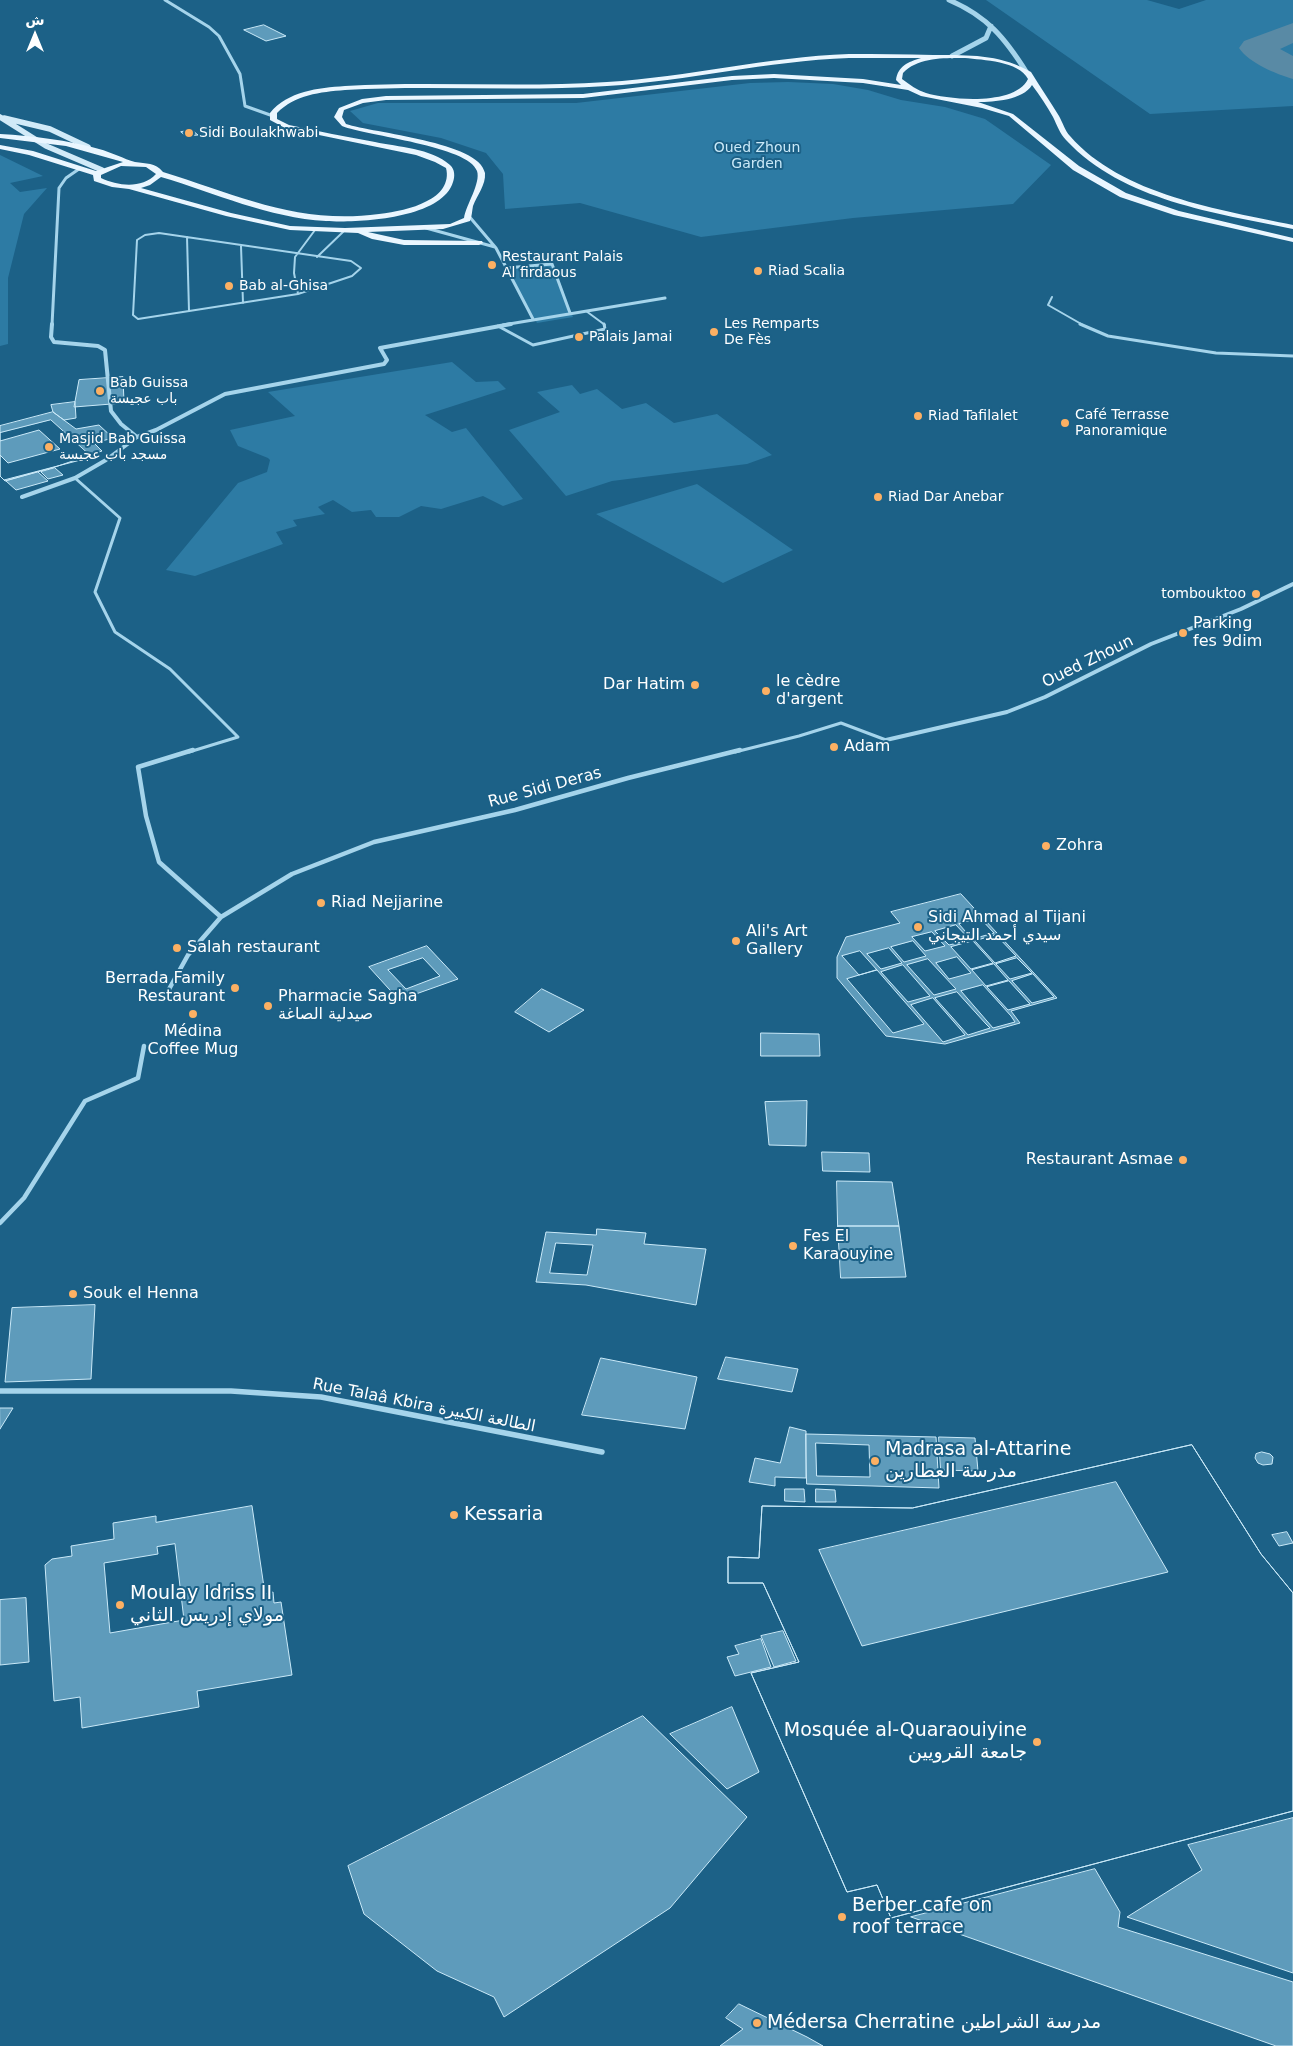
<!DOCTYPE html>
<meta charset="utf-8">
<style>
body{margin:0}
#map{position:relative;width:1293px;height:2046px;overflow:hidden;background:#1c6187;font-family:"DejaVu Sans",Vazirmatn,sans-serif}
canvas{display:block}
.north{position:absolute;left:10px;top:10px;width:50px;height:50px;-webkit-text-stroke:4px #1c6187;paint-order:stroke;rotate:0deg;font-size:14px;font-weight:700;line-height:20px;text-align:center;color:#fff}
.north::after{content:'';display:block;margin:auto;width:18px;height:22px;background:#fff;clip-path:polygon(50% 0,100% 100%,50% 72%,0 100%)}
</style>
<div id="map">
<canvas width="1293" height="2046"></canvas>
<div class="north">ش</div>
</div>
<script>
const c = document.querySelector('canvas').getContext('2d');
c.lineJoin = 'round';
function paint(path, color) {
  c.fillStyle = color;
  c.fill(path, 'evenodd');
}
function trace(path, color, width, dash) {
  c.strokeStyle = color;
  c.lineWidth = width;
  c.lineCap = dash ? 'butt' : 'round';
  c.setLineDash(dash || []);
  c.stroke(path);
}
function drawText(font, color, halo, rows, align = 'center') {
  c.font = font + ' "DejaVu Sans",Vazirmatn,sans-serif';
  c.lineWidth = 4;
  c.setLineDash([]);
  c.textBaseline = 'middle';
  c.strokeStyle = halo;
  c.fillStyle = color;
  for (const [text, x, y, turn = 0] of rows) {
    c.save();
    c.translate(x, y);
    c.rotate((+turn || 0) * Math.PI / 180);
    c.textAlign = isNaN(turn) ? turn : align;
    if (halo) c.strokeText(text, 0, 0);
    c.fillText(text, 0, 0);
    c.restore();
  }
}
paint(new Path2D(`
 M986 0H1147L1179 9 1206 0H1293V106L1150 114Z
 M788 82 833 84 868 90 901 100 945 107 985 119 1051 165 1013 204 853 218 701 237 580 203 505 209 503 174 486 153 441 138 363 123 350 111 378 103H576L750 83Z
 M0 155 43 176 10 183 20 192 47 188 24 214 8 278V344L0 346Z
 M553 264 573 317 537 323 514 284 510 268Z
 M452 362 476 382 498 381 506 389 425 415 452 432 466 428 523 499 503 506 483 496 441 509 421 506 399 517H376L371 510 352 512 333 500 318 507 325 514 293 520 297 526 276 532 283 544 195 576 166 570 238 483 267 472 270 460 268 458 238 446 230 430 295 416 268 392Z
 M572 385 580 394 597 389 622 409 646 403 674 423 717 414 772 455 747 464 612 481 566 496 509 430 560 412 537 392Z
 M697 484 793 550 723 583 596 514Z`), '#2d7ba4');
paint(new Path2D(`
 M1293 23V43L1280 49 1293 56V79C1276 74 1249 63 1239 48L1244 41Z`), '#598aa5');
const building = new Path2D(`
 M264 25 286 36 266 41 244 30Z
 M192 130 198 135 186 136 181 132Z
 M123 377 124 403 74 407 79 380Z
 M75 402 76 418 64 420 53 412 51 405Z
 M53 412 76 429 99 425 113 438 94 443 102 451 55 467 5 481 0 476V426Z
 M51 420 92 457 4 480 0 476V455L8 463 60 449 39 430 0 441V433Z
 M55 468 63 475 48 479 41 472Z
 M38 472 48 481 16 490 6 481Z
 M961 894 1057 998 1011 1011 1020 1023 945 1044 886 1036 837 978V957L846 937 900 923 891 912ZM932 932 945 946 925 951 912 937ZM877 970 924 1024 893 1033 847 979Z
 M980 918 994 933 972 939 959 924Z
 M956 925 970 940 949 945 935 931Z
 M996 935 1016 956 995 963 975 941Z
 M913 941 926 956 904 962 891 947Z
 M973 941 993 963 971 969 951 947Z
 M427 946 458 979 399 1000 369 967ZM423 958 440 976 406 989 388 970Z
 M889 948 902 963 881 969 867 954Z
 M860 951 877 970 859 975 842 956Z
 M957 957 971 973 949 979 936 963Z
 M1017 958 1032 973 1010 979 996 964Z
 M928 959 956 989 934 995 907 965Z
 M994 964 1008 980 986 986 972 970Z
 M903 965 930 996 908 1002 881 972Z
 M1033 974 1054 997 1032 1003 1012 981Z
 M1009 981 1030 1004 1008 1010 987 987Z
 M983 985 1011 1016 1015 1022 993 1028 961 991Z
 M542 989 584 1010 549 1032 515 1012Z
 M957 992 986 1024 990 1028 968 1035 935 998Z
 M933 998 961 1030 965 1035 943 1042 911 1005Z
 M761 1033 819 1034 820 1056H761Z
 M807 1101 806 1146 769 1145 765 1102Z
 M822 1152 869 1153 870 1172 823 1171Z
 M837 1181 892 1182 899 1226H838Z
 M838 1226H899L906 1277 841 1278Z
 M597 1229 646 1233 644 1244 706 1249 696 1305 586 1285 536 1282 546 1232 596 1235ZM556 1243 593 1245 587 1275 550 1273Z
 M95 1305 91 1379 5 1382 12 1308Z
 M726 1357 798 1369 792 1392 718 1379Z
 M601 1358 697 1377 685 1429 582 1415Z
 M0 1408H13L0 1429Z
 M790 1427 806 1431V1478L775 1477V1486L749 1482 755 1458 780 1463Z
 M806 1434 936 1437 939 1488 807 1484ZM816 1443 869 1445 870 1477 817 1476Z
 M939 1437 975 1438 978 1471 941 1470Z
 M1192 1445 1261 1554 1293 1593V1811L891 1918 877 1885 847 1892 751 1673 799 1662 763 1583H728V1557L759 1558 762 1506 912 1508ZM1116 1482 1168 1572 862 1646 819 1550Z
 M1192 1445 1261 1554 1293 1593V1811L891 1918 877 1885 847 1892 751 1673 799 1662 763 1583H728V1557L759 1558 762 1506 912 1508Z
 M1262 1452 1270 1454 1273 1457 1272 1464 1263 1465 1258 1463 1255 1458 1256 1454Z
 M785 1489H804L805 1502 785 1501Z
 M816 1489 835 1490 836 1502H816Z
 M252 1506 265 1594 273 1592 274 1603 281 1602 292 1675 197 1691 199 1707 82 1728 80 1697 54 1701 45 1565 52 1559 72 1556 71 1546 114 1539 113 1523 156 1516V1522ZM175 1544 184 1620 110 1633 104 1563 158 1554 157 1547Z
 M1287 1532 1293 1543 1279 1546 1272 1535Z
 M26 1598 29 1662 0 1665V1600Z
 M783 1631 796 1661 774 1667 761 1636Z
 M761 1639 771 1667 735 1676 727 1657 739 1654 735 1646Z
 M732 1707 759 1772 727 1789 670 1734Z
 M643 1716 747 1817 670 1908 504 2017 494 1997 437 1971 364 1914 348 1866Z
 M1293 1818V1973L1127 1917 1202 1870 1188 1845Z
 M1095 1869 1120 1912 1118 1927 1293 1982V2046H1276L911 1917Z
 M739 2004 807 2037 823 2046H720L743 2029 726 2018Z`);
paint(building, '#5e9bbb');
trace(building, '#cae9f8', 1);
trace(new Path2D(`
 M159 233 351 261 361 268 352 276 298 294 138 319 133 315 137 240 145 235Z
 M187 237 189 311
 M241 246 243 303
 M317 257 344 231
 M298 294 294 273 295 257 315 230
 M1052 297 1048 305 1083 325
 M586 311 605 325`), '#a5d4eb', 2);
trace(new Path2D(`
 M1080 324 1108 336 1216 353 1293 356
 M498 326 533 345 605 329 604 324`), '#a5d4eb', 3);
trace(new Path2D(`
 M75 478 120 518 95 592 115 632 170 669 238 737 189 752
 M735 752 799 736 841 723 886 740`), '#a5d4eb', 3);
trace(new Path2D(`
 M193 750 138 767 146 816 159 862 221 917
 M163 1000 188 955 221 917 292 874 374 842 515 810 628 778 740 750
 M0 1223 24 1198 85 1101 138 1078 144 1046`), '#a5d4eb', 4.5);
trace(new Path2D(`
 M0 1391H231L321 1397 602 1452`), '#a5d4eb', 5.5);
trace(new Path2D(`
 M165 0 209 27 219 36 240 74 245 106 273 116
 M468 215 496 248 533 319
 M426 228 495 247
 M506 268 552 264 570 313
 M52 325 59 188 66 178 79 169
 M503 325 665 298`), '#a5d4eb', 3);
trace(new Path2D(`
 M52 324 51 337 54 342 98 346 105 350 111 411 121 424 137 437
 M22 497 75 478 106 460 137 437 156 430 225 394 384 364 387 360 380 348 511 324
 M886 740 1007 712 1045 697 1151 644 1241 609 1293 584`), '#a5d4eb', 4);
trace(new Path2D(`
 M949 0C987 16 1005 38 1027 73
 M952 56 986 38 991 26`), '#a5d4eb', 5);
trace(new Path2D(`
 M0 117 46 146 102 170
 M4 118 50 129 88 147`), '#d1eaf8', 5.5);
paint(new Path2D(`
 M849 54C877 54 905 54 933 55 967 55 1001 54 1031 72 1040 87 1050 101 1059 116 1063 123 1065 131 1070 136 1121 195 1221 210 1293 225V229C1216 213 1123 201 1066 140 1060 134 1057 125 1053 117 1047 106 1040 96 1032 85 1023 100 994 102 978 102L1013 114 1079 166 1126 193 1179 211 1293 238V242L1174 215 1120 197 1073 170 1009 116 982 108 921 96 908 90 863 83 774 78 732 80 583 98 386 100 363 103 344 110 342 117 346 124C373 133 480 142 485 173 486 185 477 195 473 206 472 211 472 216 470 221L443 229 368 232 404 240 482 241 483 243 479 245H404L372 239 358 233 290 230 226 216 129 189 112 187 94 181 93 175 29 155 0 149V145L33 151 96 171 123 162 66 146 0 138V134C34 136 67 140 99 149 111 152 124 159 135 162 146 164 155 162 163 172 238 195 298 225 379 214 395 212 412 209 427 201 440 195 450 183 446 168L435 162 416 155 285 128 270 120V113C288 91 318 88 345 86 432 81 520 88 607 82 688 77 767 57 849 54ZM849 58H921C908 62 898 66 896 80L901 85 863 79 774 74 732 76 583 94 386 96 362 99 339 108 334 117 342 126C367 136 469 146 477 171 481 183 466 205 464 218L450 224 345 228 290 226 231 213 141 188 150 185 161 177C215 193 269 218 326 221 357 223 442 219 453 182 455 177 455 169 450 165 431 148 398 147 375 142 346 137 318 131 289 125L277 119V113C295 95 320 92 345 90 432 85 520 92 607 86 688 81 767 61 849 58ZM965 58C983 60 1019 61 1028 79 1015 106 950 100 926 93 917 90 910 85 902 79L903 73C918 57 945 58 965 58ZM121 166 146 167 156 174C142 189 118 186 101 178V175Z`), '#eaf6ff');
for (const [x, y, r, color] of [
 [189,133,5,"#fcb063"],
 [492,265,5,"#fcb063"],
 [758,271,5,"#fcb063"],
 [229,286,5,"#fcb063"],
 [714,332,5,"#fcb063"],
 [579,337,5,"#fcb063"],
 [100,391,5,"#fcb063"],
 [918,416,5,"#fcb063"],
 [1065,423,5,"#fcb063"],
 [49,447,5,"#fcb063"],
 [878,497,5,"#fcb063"],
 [1256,594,5,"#fcb063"],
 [1183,633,5,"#fcb063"],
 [695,685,5,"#fcb063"],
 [766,691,5,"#fcb063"],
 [834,747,5,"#fcb063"],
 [1046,846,5,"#fcb063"],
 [321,903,5,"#fcb063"],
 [918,927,5,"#fcb063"],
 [736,941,5,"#fcb063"],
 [177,948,5,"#fcb063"],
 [235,988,5,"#fcb063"],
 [268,1006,5,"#fcb063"],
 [193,1014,5,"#fcb063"],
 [1183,1160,5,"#fcb063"],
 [793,1246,5,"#fcb063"],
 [73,1294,5,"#fcb063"],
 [875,1461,5,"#fcb063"],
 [454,1515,5,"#fcb063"],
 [120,1605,5,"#fcb063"],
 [1037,1742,5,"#fcb063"],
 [842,1917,5,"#fcb063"],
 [757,2023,5,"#fcb063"]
]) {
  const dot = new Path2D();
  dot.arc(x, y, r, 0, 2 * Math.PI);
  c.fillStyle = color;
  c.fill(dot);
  trace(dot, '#1c6187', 2);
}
drawText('14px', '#fff', '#1c6187', [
 ["Sidi Boulakhwabi",199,133],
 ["Restaurant Palais",502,257],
 ["Al firdaous",502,273],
 ["Riad Scalia",768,271],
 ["Bab al-Ghisa",239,286],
 ["Les Remparts",724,324],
 ["De Fès",724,340],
 ["Palais Jamai",589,337],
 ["Bab Guissa",110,383],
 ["باب عجيسة",110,399],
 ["Café Terrasse",1075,415],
 ["Panoramique",1075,431],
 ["Riad Tafilalet",928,416],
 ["Masjid Bab Guissa",59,439],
 ["مسجد باب عجيسة",59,455],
 ["Riad Dar Anebar",888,497],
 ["tombouktoo",1246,594,"right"]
], 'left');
drawText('14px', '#cae9f8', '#1c6187', [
 ["Oued Zhoun",757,148],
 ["Garden",757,164]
]);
drawText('16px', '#fff', '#1c6187', [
 ["Parking",1193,624],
 ["fes 9dim",1193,642],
 ["le cèdre",776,682],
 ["d'argent",776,700],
 ["Dar Hatim",685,685,"right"],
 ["Adam",844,747],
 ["Zohra",1056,846],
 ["Riad Nejjarine",331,903],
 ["Sidi Ahmad al Tijani",928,918],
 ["سيدي أحمد التيجاني",928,936],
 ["Ali's Art",746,932],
 ["Gallery",746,950],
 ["Salah restaurant",187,948],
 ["Berrada Family",225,979,"right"],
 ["Restaurant",225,997,"right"],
 ["Pharmacie Sagha",278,997],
 ["صيدلية الصاغة",278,1015],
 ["Médina",193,1032,"center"],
 ["Coffee Mug",193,1050,"center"],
 ["Restaurant Asmae",1173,1160,"right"],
 ["Fes El",803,1237],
 ["Karaouyine",803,1255],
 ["Souk el Henna",83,1294]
], 'left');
drawText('16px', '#fff', '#1c6187', [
 ["Oued Zhoun",1088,662,-26],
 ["Rue Sidi Deras",545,788,-15],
 ["Rue Talaâ Kbira الطالعة الكبيرة",424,1406,11]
]);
drawText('19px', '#fff', '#1c6187', [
 ["Madrasa al-Attarine",885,1450],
 ["مدرسة العطارين",885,1472],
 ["Kessaria",464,1515],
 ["Moulay Idriss II",130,1594],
 ["مولاي إدريس الثاني",130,1616],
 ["Mosquée al-Quaraouiyine",1027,1731,"right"],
 ["جامعة القرويين",1027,1753,"right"],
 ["Berber cafe on",852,1906],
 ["roof terrace",852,1928],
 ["Médersa Cherratine مدرسة الشراطين",767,2023]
], 'left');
</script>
